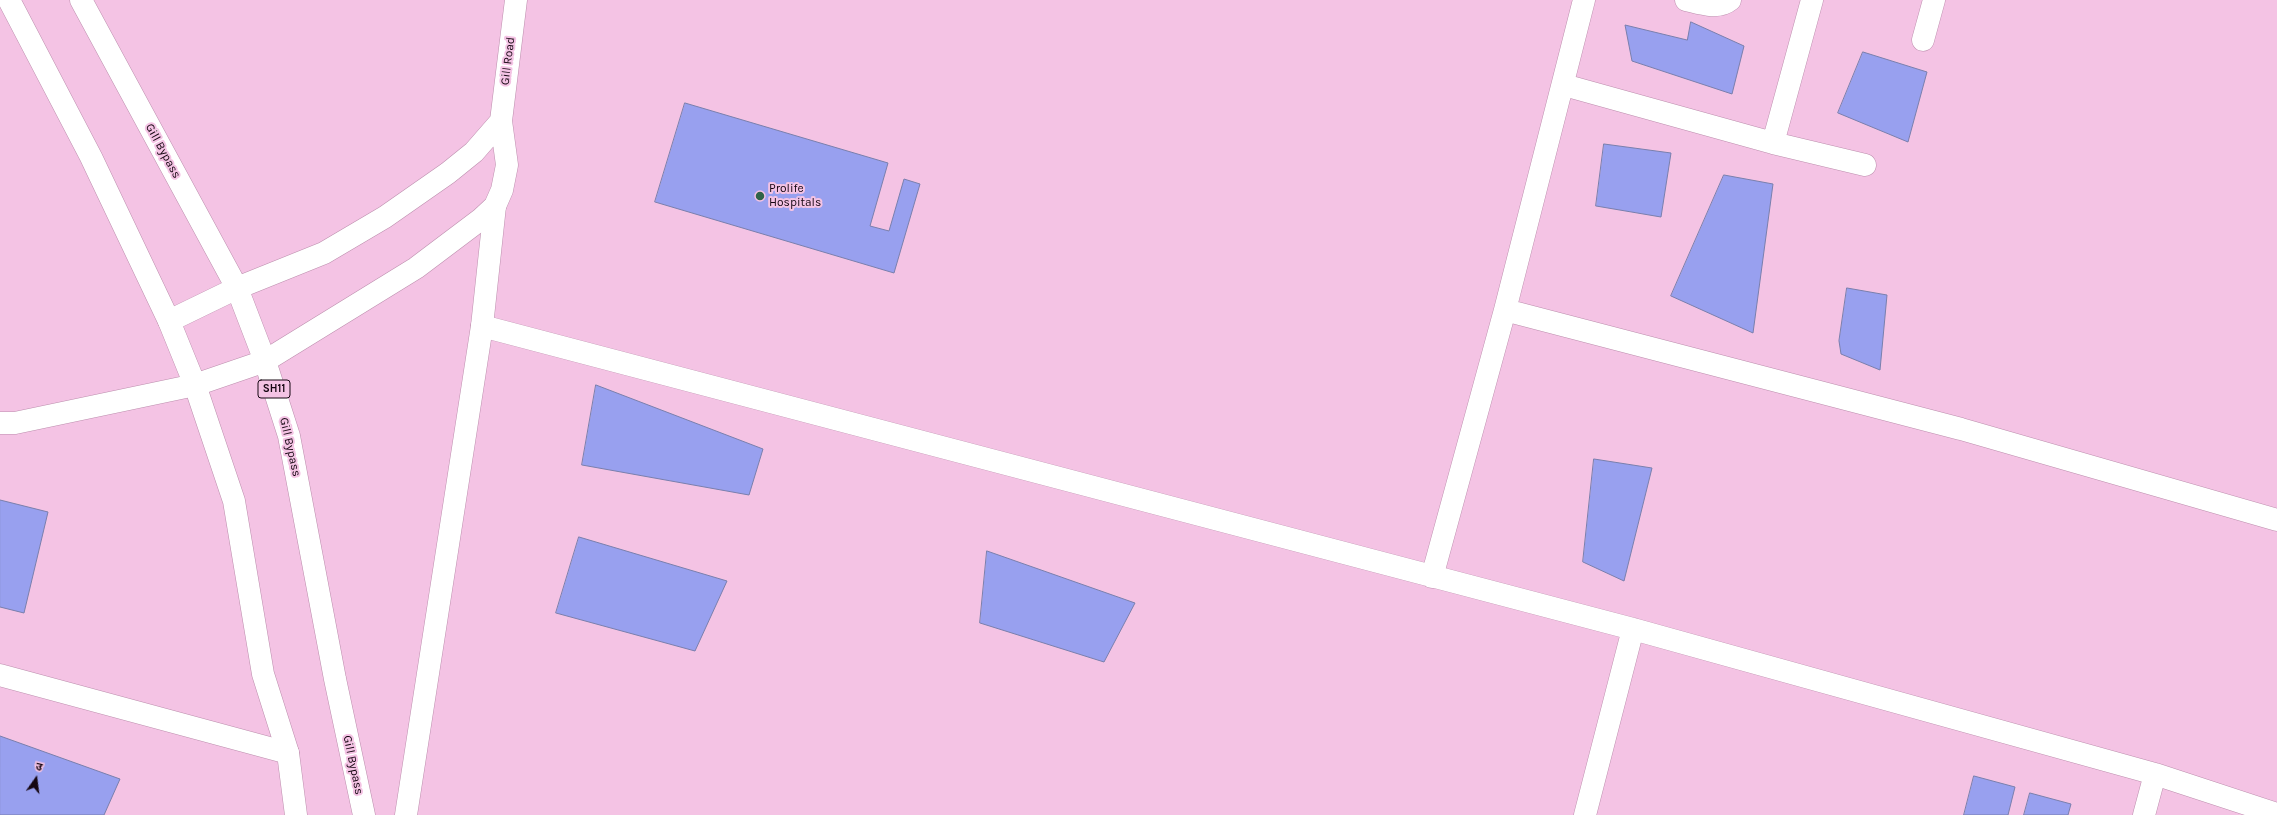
<!DOCTYPE html>
<meta charset="utf-8">
<style>
body{margin:0}
#map{position:relative;width:2277px;height:815px;overflow:hidden;background:#f4c3e4;font-family:Karla,"Noto Sans Devanagari",sans-serif}
canvas{display:block}
.north{position:absolute;left:16px;top:759px;width:40px;height:40px;-webkit-text-stroke:3px #f4c3e4;paint-order:stroke;rotate:14deg;font-size:11px;font-weight:700;line-height:16px;text-align:center;color:#150611}
.north::after{content:'';display:block;margin:auto;width:14px;height:18px;background:#150611;clip-path:polygon(50% 0,100% 100%,50% 72%,0 100%)}
</style>
<div id="map">
<canvas width="2277" height="815"></canvas>
<div class="north">उ</div>
</div>
<script>
const c = document.querySelector('canvas').getContext('2d');
c.lineJoin = 'round';
function paint(path, color) {
  c.fillStyle = color;
  c.fill(path, 'evenodd');
}
function trace(path, color, width, dash) {
  c.strokeStyle = color;
  c.lineWidth = width;
  c.lineCap = dash ? 'butt' : 'round';
  c.setLineDash(dash || []);
  c.stroke(path);
}
function drawText(font, color, halo, rows, align = 'center') {
  c.font = font + ' Karla,sans-serif';
  c.lineWidth = 4;
  c.setLineDash([]);
  c.textBaseline = 'middle';
  c.strokeStyle = halo;
  c.fillStyle = color;
  for (const [text, x, y, turn = 0] of rows) {
    c.save();
    c.translate(x, y);
    c.rotate((+turn || 0) * Math.PI / 180);
    c.textAlign = isNaN(turn) ? turn : align;
    if (halo) c.strokeText(text, 0, 0);
    c.fillText(text, 0, 0);
    c.restore();
  }
}
const building = new Path2D(`
 M1691 22 1744 46 1732 94 1632 61 1625 25 1687 40Z
 M1863 52 1927 72 1908 142 1838 113Z
 M685 103 888 163 870 226 889 231 904 179 920 184 894 273 655 202Z
 M1604 144 1671 153 1661 217 1596 206Z
 M1724 175 1773 184 1753 333 1671 296Z
 M1847 288 1887 295 1880 370 1841 354 1839 341Z
 M596 385 763 449 749 495 582 465Z
 M1594 459 1652 468 1624 581 1583 562Z
 M0 500 48 512 24 613 0 607Z
 M579 537 727 581 695 651 556 613Z
 M987 551 1135 603 1104 662 980 623Z
 M0 736 120 779 104 815H0Z
 M1974 776 2015 787 2008 815H1964Z
 M2030 793 2071 804 2068 815H2024Z`);
paint(building, '#98a0ef');
trace(building, '#797fac', 1);
const minor = new Path2D(`
 M1686 0C1699 3 1718 10 1730 0
 M1923 40 1934 0
 M1564 85 1773 143 1865 165
 M1773 143 1812 0
 M1505 310 1961 429 2277 520
 M169 321 237 288 324 253 385 217 448 173 474 152 501 121
 M482 326 1633 629 2155 774 2144 815
 M0 423H15L195 385 265 361 416 268 481 219 495 206 502 190 507 165 501 121 516 0
 M1432 577 1505 310 1584 0
 M0 675 288 753
 M2155 774 2277 814
 M1585 815 1633 629`);
const major = new Path2D(`
 M9 0 91 157 169 321 195 385 234 501 263 674 288 753 296 815
 M81 0 237 288 265 361 289 436 335 679 364 815
 M406 815 482 326 495 206`);
trace(minor, '#bc8ead', 23);
trace(major, '#bc8ead', 23);
trace(minor, '#fff', 22);
trace(major, '#fff', 22);
for (const [x, y, r, color] of [
 [760,196,5,"#306348"]
]) {
  const dot = new Path2D();
  dot.arc(x, y, r, 0, 2 * Math.PI);
  c.fillStyle = color;
  c.fill(dot);
  trace(dot, '#f4c3e4', 1.5);
}
for (const [x, y, w] of [
 [274,389,32]
]) {
  const box = new Path2D();
  box.roundRect(x - w / 2, y - 9, w, 18, 3);
  c.fillStyle = '#f4c3e4';
  c.fill(box);
  trace(box, '#150611', 1);
}
drawText('bold 11px', '#150611', null, [
 ["SH11",274,389]
]);
drawText('12px', '#150611', '#f4c3e4', [
 ["Gill Road",508,61,-83],
 ["Gill Bypass",163,151,61],
 ["Gill Bypass",290,447,77],
 ["Gill Bypass",353,765,78]
]);
drawText('12px', '#150611', '#f4c3e4', [
 ["Prolife",769,189],
 ["Hospitals",769,203]
], 'left');
</script>
